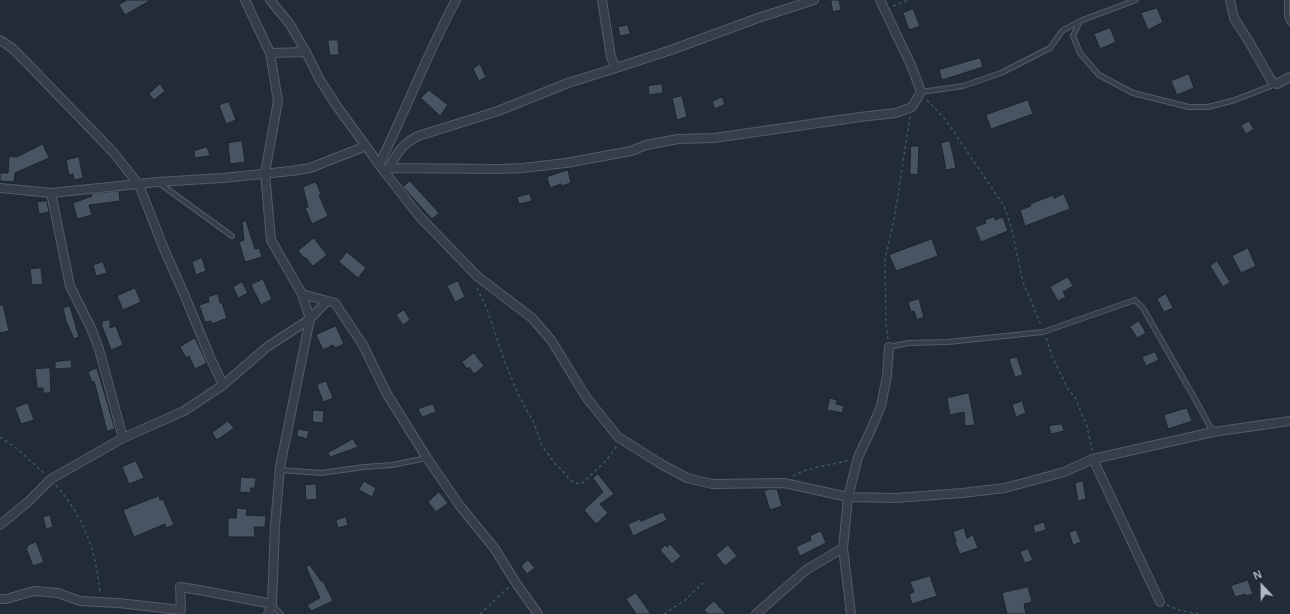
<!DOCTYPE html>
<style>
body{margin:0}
#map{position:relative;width:1290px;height:614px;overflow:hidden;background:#222c38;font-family:Helvetica,sans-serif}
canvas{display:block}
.north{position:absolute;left:1242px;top:566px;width:40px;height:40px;-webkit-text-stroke:3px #1b232d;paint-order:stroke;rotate:338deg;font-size:11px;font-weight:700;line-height:16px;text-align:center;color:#b0b9c5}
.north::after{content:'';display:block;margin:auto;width:14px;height:18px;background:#b0b9c5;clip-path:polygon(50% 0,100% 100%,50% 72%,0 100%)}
</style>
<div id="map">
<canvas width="1290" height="614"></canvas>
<div class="north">N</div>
</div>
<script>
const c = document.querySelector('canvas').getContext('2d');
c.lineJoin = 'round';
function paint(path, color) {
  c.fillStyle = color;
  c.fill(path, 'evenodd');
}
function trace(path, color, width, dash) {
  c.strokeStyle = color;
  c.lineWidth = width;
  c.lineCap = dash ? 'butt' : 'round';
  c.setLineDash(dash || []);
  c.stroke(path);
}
const building = new Path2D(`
 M127 0H151L125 15 119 5Z
 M831 0H839L841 10 833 12Z
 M1157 8 1163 22 1148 30 1141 13Z
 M913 9 920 26 909 30 903 13Z
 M628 25 630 34 620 36 618 27Z
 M1110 28 1116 42 1100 49 1094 34Z
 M328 40H338L339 55H330Z
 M980 58 983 67 942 80 939 70Z
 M480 64 486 77 479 81 473 69Z
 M1189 74 1194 88 1177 95 1171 81Z
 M160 84 165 91 154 100 149 94Z
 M662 84 663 93 649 95 648 86Z
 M429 90 448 105 440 116 421 98Z
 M682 96 687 117 677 120 672 98Z
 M722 97 725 104 715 109 712 102Z
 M1028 100 1033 114 991 129 986 115Z
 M229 102 236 120 226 124 219 105Z
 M1249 121 1254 129 1246 134 1241 126Z
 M242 141 245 162 230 164 228 143Z
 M950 141 956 168 946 170 941 143Z
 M43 144 49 158 15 173 14 182 0 181V173H8L9 156 16 157Z
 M911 146H919L918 175 910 174Z
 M207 147 210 156 195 158 194 151Z
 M79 157 83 178 74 180 73 174 69 175 66 160Z
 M568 170 571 183 561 186V184L550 188 547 177Z
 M410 181 439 213 432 219 403 187Z
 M316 182 321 194 319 195 328 216 312 224 305 208 308 207 303 187Z
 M119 191 120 201 89 205 92 215 77 219 73 203 92 196 91 194Z
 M530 194 532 201 519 204 517 197Z
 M1064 194 1070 209 1025 226 1020 210 1031 206 1030 204 1053 195 1054 198Z
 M47 201 49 212 39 214 37 202Z
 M994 217 995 220 1003 217 1008 231 981 242 975 227 986 223 985 220Z
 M246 221 255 249 259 248 262 257 245 262 239 242 244 240 242 222Z
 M314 238 327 255 313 266 305 257 304 258 298 251Z
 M932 239 938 256 896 271 889 255Z
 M1248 248 1256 266 1241 273 1232 256Z
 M347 252 366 268 358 278 339 262Z
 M202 258 206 271 196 275 192 262Z
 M1217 261 1230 282 1223 287 1210 266Z
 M103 262 107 273 96 276 93 265Z
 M41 268 43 284 32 285 30 269Z
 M1068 277 1073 286 1063 292 1066 297 1058 301 1050 287Z
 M263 279 272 299 261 305 251 285Z
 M458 281 465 297 455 302 447 286Z
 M242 282 248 293 238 298 233 287Z
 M135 288 141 302 123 310 117 296Z
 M218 294 220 303H222L227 318 212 324 211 321 205 322 199 305 209 302 208 297Z
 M1166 294 1173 308 1164 312 1157 299Z
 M919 299 924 317 917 320 914 311 911 312 908 302Z
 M0 305H3L9 331 0 333Z
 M70 306 79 337 74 339 66 321 63 308Z
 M404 310 410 320 403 325 396 315Z
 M110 320V328L116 326 123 345 111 350 102 326V321Z
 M1139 321 1146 333 1137 338 1130 327Z
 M336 326 344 344 335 348 333 345 323 350 316 335Z
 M195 338 207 363 195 369 189 356 186 358 180 347Z
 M1155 352 1159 360 1146 366 1142 357Z
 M474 353 484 366 474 374 469 367 467 369 462 362Z
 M1017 357 1023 375 1015 377 1009 359Z
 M71 360 72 368 55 369V362Z
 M50 368 51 393H43V388H37L35 369Z
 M97 368 115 429 107 431 94 381 92 382 88 372Z
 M326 381 333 398 323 402 317 385Z
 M969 393 975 425 965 426 964 412 950 415 947 398Z
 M830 398 837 400 836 404 844 406 842 413 827 410Z
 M1022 401 1026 413 1016 417 1012 405Z
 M28 403 34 420 21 424 15 408Z
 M433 404 436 412 422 417 418 409Z
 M1187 408 1192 421 1168 429 1164 415Z
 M313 410 324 411 323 423 313 422Z
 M228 421 234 428 217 440 212 433Z
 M1062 424 1064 431 1051 434 1049 426Z
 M298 429 309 431 307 439 297 436Z
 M353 439 358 447 330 457 328 453Z
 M136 461 144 478 129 484 122 467Z
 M598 474 614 494 600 504 608 513 596 524 584 510 603 492 593 478Z
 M241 477 256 478 255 488H251L250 493 240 492Z
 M364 481 376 488 372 497 359 490Z
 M1083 481 1086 499 1078 501 1075 483Z
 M316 484 317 499 306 500 305 485Z
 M771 489H777L782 506 770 510 764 491Z
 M439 492 448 503 436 512 428 502Z
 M159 496 160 500 163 499 174 525 166 528 165 524 134 537 123 510Z
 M237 508 247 509 246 515 266 516 265 527H254L255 537H228V518H236Z
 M663 512 667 520 633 536 628 524 640 519 641 521Z
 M50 515 53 527 46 529 43 517Z
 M346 517 348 525 338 528 336 520Z
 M1044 522 1046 530 1035 533 1033 526Z
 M964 528 967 538 973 535 978 548 960 554 955 542 956 541 953 532Z
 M1076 530 1081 542 1073 545 1069 533Z
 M821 531 826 543 800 556 796 547 811 540 810 536Z
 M36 542 44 562 33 566 26 548 28 547 27 546Z
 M670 544 681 556 672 564 660 550 665 545 667 547Z
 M728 545 737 556 725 566 716 555Z
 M1028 549 1033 560 1025 563 1020 552Z
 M528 560 535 568 527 574 521 566Z
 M310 565 321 581H323L333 601 311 611 307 605 320 598 306 567Z
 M930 576 937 596 912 604 909 594 914 592 910 582Z
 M1248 580 1253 594 1246 596 1245 594 1235 597 1231 586Z
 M1028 587 1032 602 1024 604 1026 614H1007L1002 593Z
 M636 593 651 614H636L626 599Z
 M714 601 726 614H708L704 610Z`);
paint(building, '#485462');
trace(building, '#1d252f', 1);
const lane = new Path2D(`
 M1287 0V16L1290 23
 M1080 21 1073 36 1080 53 1099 75 1133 93 1189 107H1208L1235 100 1276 84
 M921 92 963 86 1001 73 1050 48 1062 31 1080 21 1136 0
 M159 183 232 236
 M889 347 908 343 948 342 1043 332 1135 300 1143 308 1195 399 1213 432
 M279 470 321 473 364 467 392 465 427 458
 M272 605 281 614`);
const street = new Path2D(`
 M245 0 270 53 278 101 265 173 271 240 302 294 310 319 280 467 275 526 272 604 268 614
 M270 0 289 23 306 52 320 80 336 105 384 171 419 216 477 276 532 318 551 340 586 397 618 437 661 464 687 478 712 484 784 483 848 497 896 498 962 493 1005 488 1064 472 1093 459 1213 432 1290 421
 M1230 0 1234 18 1248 40 1271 80 1277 84 1290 77
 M0 40 12 48 24 60 113 152 139 185 164 249 184 294 210 357 223 385
 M270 53 306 52
 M616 68 671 50 758 18 814 0
 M379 165C406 110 427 54 456 0
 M389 168 499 169 523 168 566 163 631 151 646 145 678 139 714 138 860 117 896 113 912 107 921 92 911 65 880 0
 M386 170 389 168C398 152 401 145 418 136L498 111 568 83 616 68 611 57 602 0
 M0 188 51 193 157 182 223 178 291 171 310 168 366 146
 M51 193 70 286 91 328 99 349 123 438
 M302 294 335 303 363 345 387 394 427 458 460 506 495 549 516 583 538 614
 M1093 459 1160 602
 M0 525 29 501 51 479 123 438 184 411 223 385 267 347 310 319 327 301
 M0 599H6L34 591 58 593 80 601 118 603 181 610 180 587 199 590 272 604
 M756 614 806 570 843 548
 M851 614 843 548 848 497 858 457 870 432 881 406 887 376 889 347`);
trace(lane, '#535c66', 6);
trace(street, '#535c66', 10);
trace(new Path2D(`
 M893 6 909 0
 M927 100 946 120 1004 206 1011 226 1023 282 1041 325
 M477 288 487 309 505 362 518 394 534 423 542 446 556 465 562 470 570 480 575 483 581 484 606 461 617 446
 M1046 338 1053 358 1068 389 1076 399 1082 415 1087 426 1092 450
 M888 339 886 323 885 259 894 220 910 117
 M0 437 16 448 44 473
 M793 476C810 466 831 466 849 460
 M56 485C85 520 95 548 100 592
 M1167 605 1181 611 1201 614
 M480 614 509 587
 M664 614 685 600 703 583`), '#415557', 1.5, [3, 3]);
trace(lane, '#353e49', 4);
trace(street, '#353e49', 8);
</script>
